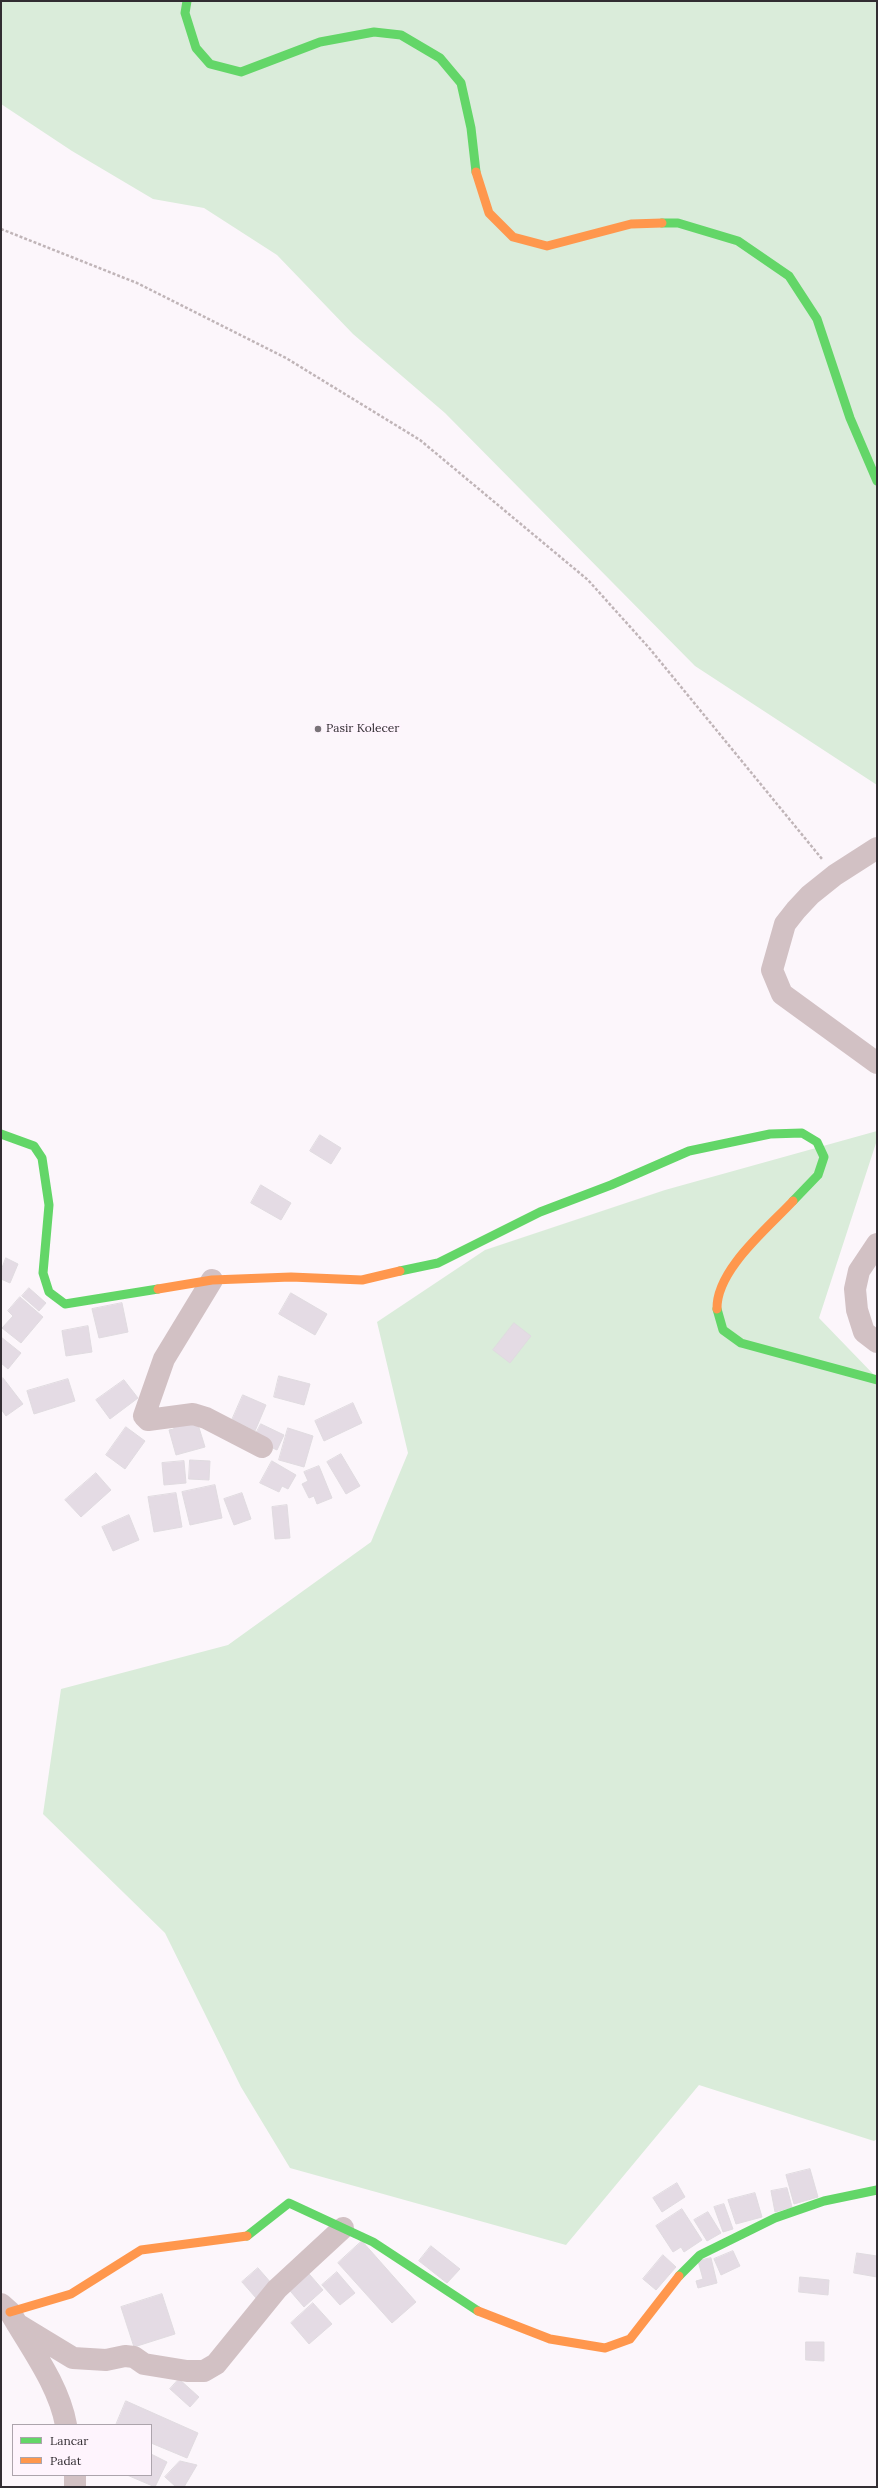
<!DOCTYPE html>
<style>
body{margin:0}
#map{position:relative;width:878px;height:2488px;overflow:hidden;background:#fcf6fb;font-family:Lora,serif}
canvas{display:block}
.frame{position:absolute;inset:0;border:2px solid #322d32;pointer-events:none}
.legend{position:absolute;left:12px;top:2424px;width:140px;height:52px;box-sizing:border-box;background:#fef4fd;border:1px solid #aca4ac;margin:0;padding:5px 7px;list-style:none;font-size:12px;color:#322d32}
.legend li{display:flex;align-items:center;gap:8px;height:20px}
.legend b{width:20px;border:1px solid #aca4ac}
</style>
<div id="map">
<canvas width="878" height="2488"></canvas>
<div class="frame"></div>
<ul class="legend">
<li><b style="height:5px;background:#63d668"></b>Lancar</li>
<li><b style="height:5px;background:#ff974d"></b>Padat</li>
</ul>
</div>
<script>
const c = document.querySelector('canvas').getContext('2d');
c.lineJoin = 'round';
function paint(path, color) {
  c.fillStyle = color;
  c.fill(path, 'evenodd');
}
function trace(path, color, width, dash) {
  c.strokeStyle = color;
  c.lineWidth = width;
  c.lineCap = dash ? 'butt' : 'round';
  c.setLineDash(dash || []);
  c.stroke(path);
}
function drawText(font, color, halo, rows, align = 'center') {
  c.font = font + ' Lora,serif';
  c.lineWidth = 4;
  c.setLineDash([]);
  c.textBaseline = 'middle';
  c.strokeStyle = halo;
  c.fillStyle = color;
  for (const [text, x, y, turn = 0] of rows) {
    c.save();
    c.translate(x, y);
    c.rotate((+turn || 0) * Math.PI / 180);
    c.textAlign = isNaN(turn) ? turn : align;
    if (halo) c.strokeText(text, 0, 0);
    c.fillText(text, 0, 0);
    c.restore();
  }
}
paint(new Path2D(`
 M1 1H877V785L695 666 445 413 353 334 277 255 204 208 153 199 72 151 1 104Z
 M877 1131V1140L819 1318 877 1378V2139L874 2141 699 2085 566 2245 290 2168 241 2087 165 1933 43 1814 61 1689 228 1645 371 1542 408 1453 377 1322 485 1250 665 1190Z`), '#daecda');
const building = new Path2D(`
 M320 1135 341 1148 331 1164 310 1151Z
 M261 1185 291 1203 281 1220 251 1203Z
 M6 1258 18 1264 10 1283 1 1279V1271Z
 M29 1288 46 1303 39 1311 22 1296Z
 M291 1293 327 1314 315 1335 279 1314Z
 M20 1297 43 1317 21 1343 2 1328 13 1316 8 1311Z
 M122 1303 128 1332 99 1338 92 1309Z
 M514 1323 531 1336 510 1363 493 1350Z
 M88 1326 92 1352 66 1356 62 1331Z
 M1 1337 21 1353 8 1369 1 1363Z
 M279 1376 310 1384 304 1405 274 1397Z
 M3 1378 23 1404 6 1416 1 1409V1380Z
 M68 1379 75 1401 34 1414 27 1391Z
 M124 1380 138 1398 110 1419 96 1400Z
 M243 1395 266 1405 255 1431 232 1420Z
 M353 1403 362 1423 324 1441 315 1421Z
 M196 1418 205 1447 176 1455 169 1430 174 1429 173 1424Z
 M261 1424 284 1435 277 1450 253 1439Z
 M126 1427 145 1441 125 1469 106 1455Z
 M288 1428 313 1436 304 1467 279 1460Z
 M341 1454 360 1486 346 1494 327 1462Z
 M190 1460 210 1461 209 1480 189 1479Z
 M184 1461 186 1483 164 1485 162 1463Z
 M272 1461 296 1475 288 1489 282 1486 279 1492 260 1483Z
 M319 1466 332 1498 317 1504 314 1496 309 1498 302 1484 308 1481 304 1472Z
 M96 1473 111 1490 81 1517 65 1500Z
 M215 1485 222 1518 190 1525 182 1492Z
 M176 1493 182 1527 154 1532 148 1497Z
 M242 1493 251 1519 234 1525 224 1499Z
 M287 1505 290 1538 275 1539 272 1507Z
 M129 1515 139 1540 113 1551 102 1527Z
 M810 2169 818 2197 794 2204 786 2175Z
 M677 2183 685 2197 662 2212 653 2198Z
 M787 2188 792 2207 775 2212 771 2191Z
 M755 2193 762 2217 736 2224 728 2200Z
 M724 2204 733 2229 723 2232 714 2207Z
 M682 2209 702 2240 684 2252 681 2247 673 2252 656 2226Z
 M708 2212 721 2233 707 2241 694 2220Z
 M362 2241 416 2302 392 2323 338 2263Z
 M431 2246 460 2269 447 2283 419 2261Z
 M733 2251 740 2266 721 2275 714 2259Z
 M857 2253 877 2256V2277L854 2273Z
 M663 2255 676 2267 656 2290 643 2279Z
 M711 2258 717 2283 698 2288 696 2281 703 2279 698 2261Z
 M258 2268 272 2284 256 2298 242 2282Z
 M304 2268 323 2290 304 2307 285 2285Z
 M337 2272 355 2293 340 2305 322 2285Z
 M800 2277 829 2280 828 2295 799 2292Z
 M162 2294 175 2334 134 2347 121 2307Z
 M313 2303 332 2324 309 2344 291 2323Z
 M806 2342H824V2361L806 2360Z
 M179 2379 199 2397 190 2407 170 2389Z
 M126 2401 198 2433 187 2458 151 2443V2425H116Z
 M151 2454 167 2462 155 2487 127 2475H151Z
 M180 2461 197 2465 184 2487H176L165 2477Z`);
paint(building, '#e4dbe4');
trace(building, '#e0dbe0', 1);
trace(new Path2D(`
 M1 229 137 283 286 358 420 440 588 580 650 649 822 859`), '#c0b5b8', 2.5, [3, 2]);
trace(new Path2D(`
 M877 848 835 875 810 895 796 910 785 924 772 970 782 994 877 1063
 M877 1244 859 1271 855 1289 857 1310 864 1332 877 1342
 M212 1280 164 1359 144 1416 148 1420 193 1414 206 1418 262 1447
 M1 2304 10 2312C30 2347 59 2385 66 2425
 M17 2324 73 2358 106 2360 125 2356 134 2357 144 2364 187 2371H204L216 2364 277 2289 343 2228
 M75 2475V2487`), '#d2c1c4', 22);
trace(new Path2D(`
 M187 1 185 13 196 48 210 64 241 72 320 42 374 32 401 35 440 58 461 83 471 128 476 172
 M662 223H678L738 241 789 276 817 319 850 418 877 481
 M1 1134 34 1146 42 1158 49 1205 43 1273 49 1292 65 1304 158 1289
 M400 1271 438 1263 540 1212 611 1185 689 1151 770 1134 802 1133 817 1142 824 1157 818 1175 793 1201
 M717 1309 723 1330 741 1343 877 1380
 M247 2236 289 2203 373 2242 478 2311
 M679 2276 700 2255 775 2218 824 2201 877 2190`), '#63d668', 9);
trace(new Path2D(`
 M476 172 489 213 513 237 547 246 631 224 662 223
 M158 1289 212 1280 291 1277 362 1280 400 1271
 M717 1309C716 1270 768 1228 793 1201
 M478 2311 550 2339 605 2348 630 2339 679 2276
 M10 2312 71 2294 141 2250 247 2236`), '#ff974d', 9);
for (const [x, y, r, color] of [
 [318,729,4,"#797378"]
]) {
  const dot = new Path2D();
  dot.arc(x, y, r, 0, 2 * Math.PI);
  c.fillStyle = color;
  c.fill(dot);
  trace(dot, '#fef4fd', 1.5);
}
drawText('12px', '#322d32', '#fef4fd', [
 ["Pasir Kolecer",326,729]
], 'left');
</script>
